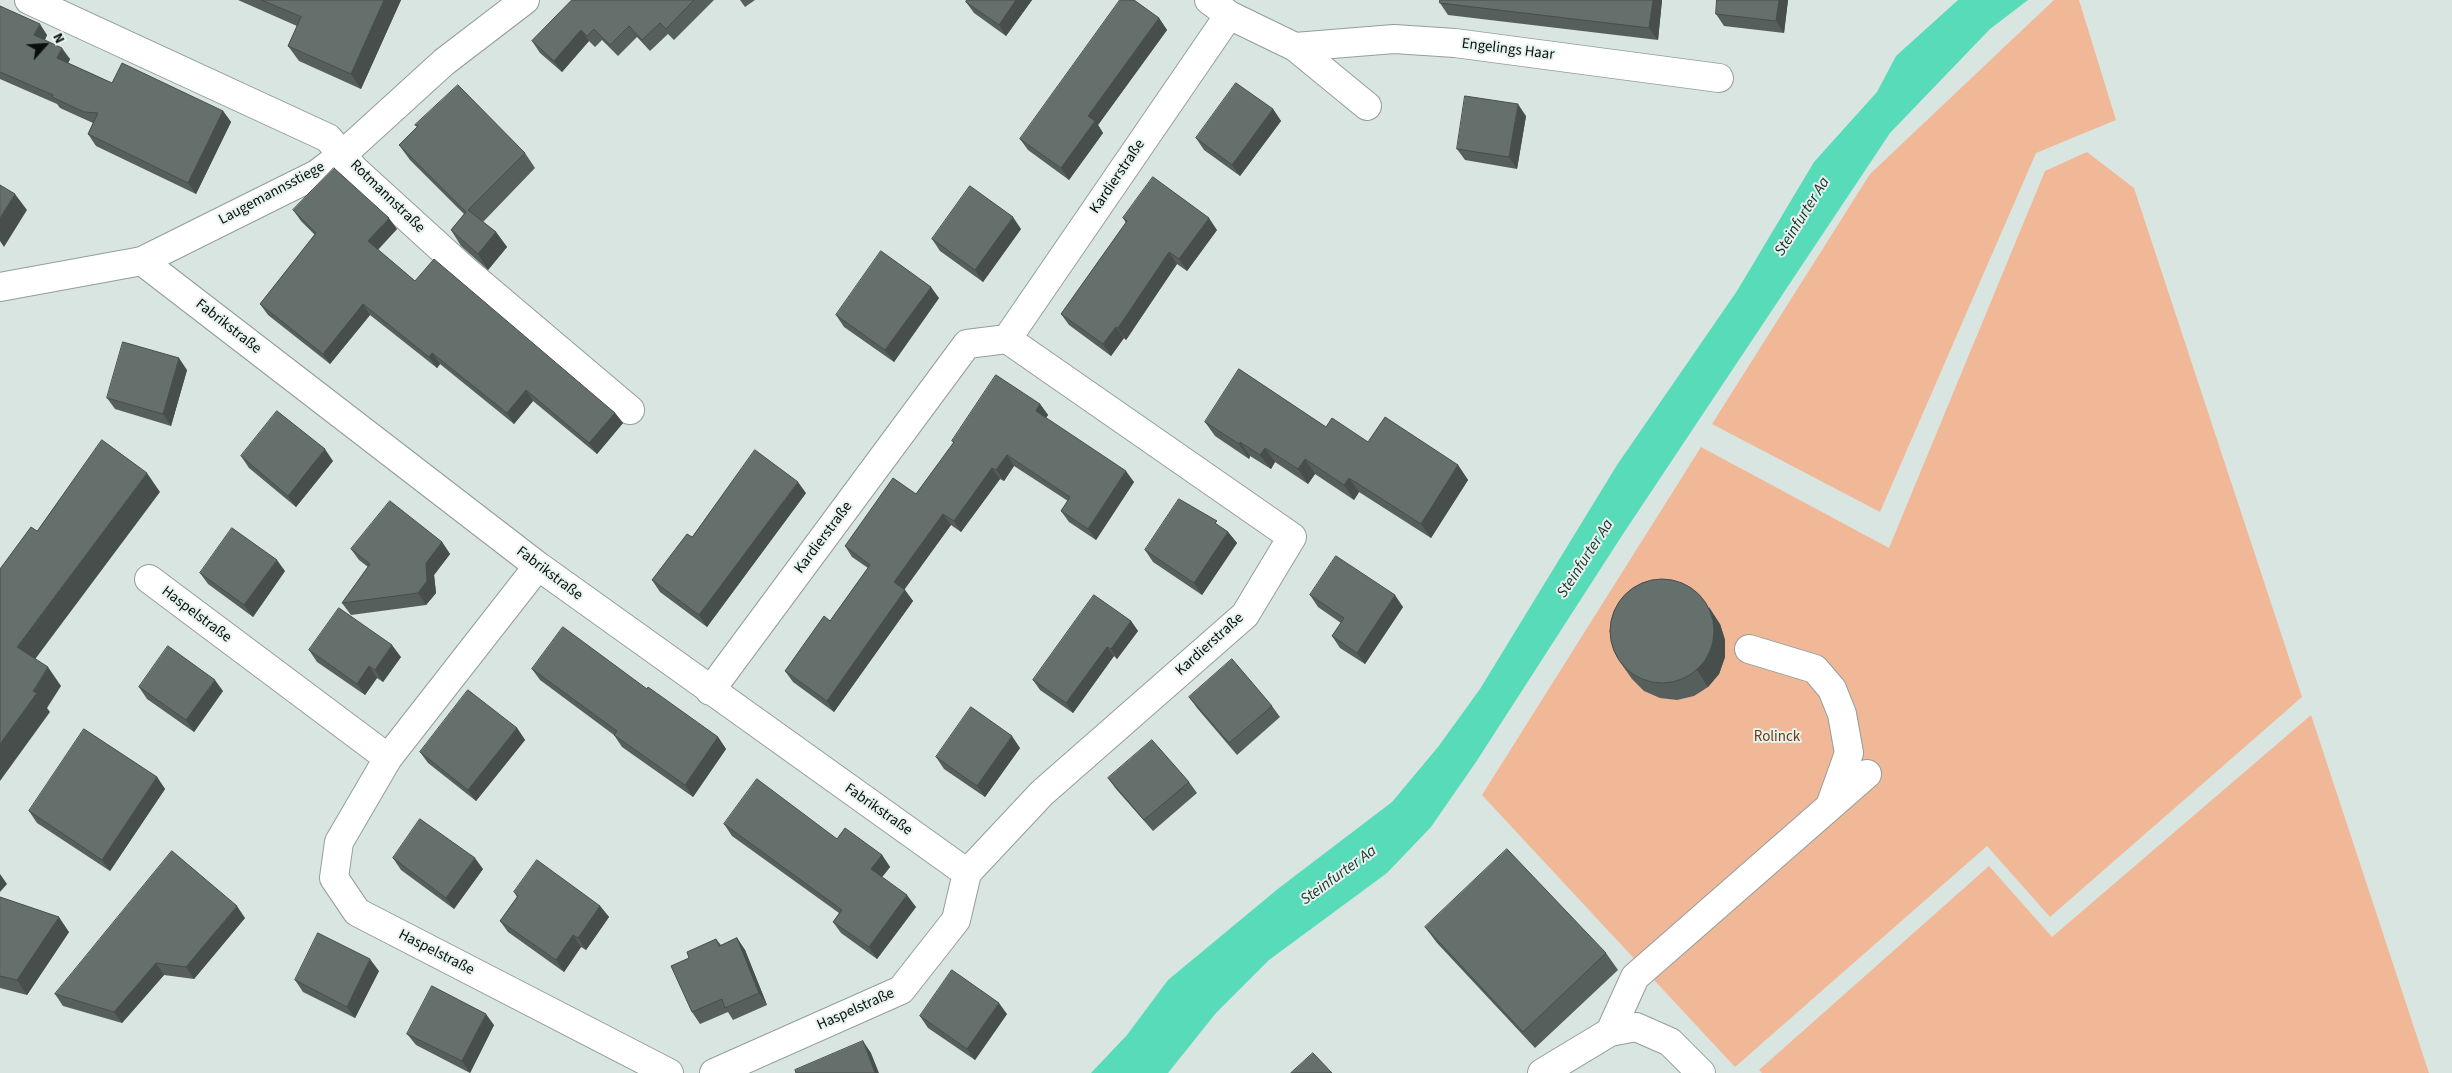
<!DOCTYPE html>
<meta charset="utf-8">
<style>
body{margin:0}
#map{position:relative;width:2452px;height:1073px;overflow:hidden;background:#d9e5e0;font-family:"Source Sans 3",sans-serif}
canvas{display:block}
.north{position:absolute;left:20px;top:20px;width:50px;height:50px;-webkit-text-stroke:4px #e6f2ed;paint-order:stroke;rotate:64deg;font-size:14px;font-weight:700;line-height:20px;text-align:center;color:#0a0e0d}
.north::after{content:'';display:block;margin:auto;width:18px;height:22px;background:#0a0e0d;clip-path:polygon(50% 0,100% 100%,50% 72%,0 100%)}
</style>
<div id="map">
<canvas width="2452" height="1073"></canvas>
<div class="north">N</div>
</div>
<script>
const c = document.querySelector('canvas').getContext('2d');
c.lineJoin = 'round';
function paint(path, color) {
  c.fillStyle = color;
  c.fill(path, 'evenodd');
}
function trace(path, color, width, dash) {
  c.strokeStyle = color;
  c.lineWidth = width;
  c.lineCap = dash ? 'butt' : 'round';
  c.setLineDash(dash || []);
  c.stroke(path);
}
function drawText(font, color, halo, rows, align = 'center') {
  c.font = font + ' "Source Sans 3",sans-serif';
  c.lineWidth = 4;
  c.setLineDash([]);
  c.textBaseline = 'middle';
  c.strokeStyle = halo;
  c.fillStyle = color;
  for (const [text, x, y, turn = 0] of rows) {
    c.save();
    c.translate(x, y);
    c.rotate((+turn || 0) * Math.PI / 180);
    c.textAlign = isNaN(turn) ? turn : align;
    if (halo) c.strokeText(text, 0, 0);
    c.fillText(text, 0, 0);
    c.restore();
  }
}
paint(new Path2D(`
 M2054 0H2079L2116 120 2036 153 1880 512 1712 424 1870 174Z
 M2087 152 2134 188 2302 697 2050 917 1987 846 1735 1067 1482 795 1701 447 1889 548 2045 171Z
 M2311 715 2429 1073H1762L1759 1070 1989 866 2052 937Z`), '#f1b898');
paint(new Path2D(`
 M1958 0H2028L1990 29 1890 133 1623 534 1476 762 1431 827 1387 873 1269 960 1216 1013 1168 1073H1091L1127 1035 1168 980 1279 888 1392 802 1438 747 1480 689 1617 465 1737 291 1814 162 1877 92 1896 56Z`), '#58dbb8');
const minor = new Path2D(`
 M29 0 328 138 354 169 467 272 630 410
 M1209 0 1229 15 1295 47 1367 106
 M1295 47 1394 39 1455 43 1719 78
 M142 261 538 566 967 873
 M0 287 142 261 317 174 343 154 444 62 525 0
 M538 566 388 758 339 842 334 878 357 912 669 1073
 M149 579 388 758
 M1749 649 1815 669 1832 689 1842 714 1849 753 1830 806
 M710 691 967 344 1007 339 1229 15
 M1610 1032 1635 977 1867 774
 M714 1073 901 990 956 920 967 873 1042 793 1245 615 1292 537 1007 339
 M1542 1073 1610 1032 1636 1027 1670 1042 1701 1073`);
trace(minor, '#939e9a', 30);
trace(minor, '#fff', 28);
paint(new Path2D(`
 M238 0H401L361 89 299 61 288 46 297 26Z
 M572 0H714L674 40 668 34 650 51 637 37 618 56 602 40 595 47 589 41 562 72 540 53 532 41Z
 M740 0H755L745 7Z
 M967 0H1032L1006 36 974 13 966 2Z
 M1662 0 1658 40 1448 15 1440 3Z
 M1717 0H1788L1784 33 1724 26 1716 14Z
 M0 6 47 35 45 40 70 59 68 63 112 83 223 111 231 122 196 194 96 146 88 134 93 123 60 108 57 104 0 79Z
 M1159 18 1167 30 1098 125 1103 133 1069 180 1028 150 1020 139Z
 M1273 109 1281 121 1240 176 1204 150 1196 138Z
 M1526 116 1517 169 1465 160 1457 149Z
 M415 125 525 153 535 168 483 222 496 232 507 247 488 270 461 246 451 230 464 214 410 160 399 145 417 127Z
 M293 210 397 229 378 250 415 281 615 413 623 423 597 454 533 401 514 424 440 364 437 368 370 315 330 364 268 315 260 304 315 235 301 221Z
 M1123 218 1217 230 1187 271 1177 264 1126 340 1124 338 1111 356 1069 325 1061 314 1126 223Z
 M1021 229 983 282 940 251 932 239Z
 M939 298 894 362 844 327 836 315Z
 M187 370 171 426 115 409 107 398Z
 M1040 404 1048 415 1046 418 1134 482 1096 540 1069 522 1061 511 1068 501 1014 466 1004 481 1000 479 961 532 951 525 904 589 913 601 834 712 793 682 785 671 830 621 868 568 852 557 845 546 916 494 954 443 952 441Z
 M1205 422 1326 427 1368 442 1458 465 1468 480 1431 538 1359 492 1354 500 1315 474 1308 484 1275 462 1271 469 1250 456 1249 459 1215 436Z
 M241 456 333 461 296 507 249 468Z
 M806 493 707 627 660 592 652 580 692 537Z
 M1221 527 1228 532 1237 543 1202 595 1153 562 1145 550Z
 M442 542 450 554 434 575 436 593 426 605 351 615 342 603 368 567 359 560 351 549Z
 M285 571 253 617 208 584 200 573Z
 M1310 595 1403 607 1365 664 1340 648 1332 636 1341 623 1318 607Z
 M1131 621 1138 631 1117 659 1114 656 1073 713 1040 690 1033 680Z
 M1720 624 1725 640V657L1719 674 1708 687 1694 696 1677 700 1660 698 1644 691 1632 679 1620 662Z
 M309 650 401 657 383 682 377 678 365 695 317 662Z
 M532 669 647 689 718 737 726 749 693 797 622 747 614 735 540 680Z
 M139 687 223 691 194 732 147 699Z
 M1189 697 1272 706 1280 717 1237 755 1197 708Z
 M517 728 525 740 476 801 428 763 420 752Z
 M1020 748 985 797 944 769 936 757Z
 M157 777 165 789 110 871 37 823 29 811Z
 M1108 778 1189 782 1197 793 1153 831 1116 789Z
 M724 824 837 839 882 855 890 867 882 877 916 907 877 959 841 933 833 922 839 913 732 836Z
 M393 858 483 869 454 909 401 870Z
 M514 892 600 906 609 917 586 950 581 947 564 972 508 932 500 921 517 897Z
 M0 897 69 932 27 995 0 988Z
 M245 918 194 979 164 975 122 1023 63 1006 55 994Z
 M1425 927 1606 953 1618 970 1535 1048 1437 943Z
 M737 938 745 950 767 1005 733 1020 728 1012 700 1024 692 1012 689 958 716 939 721 945Z
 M379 971 355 1018 303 992 295 980Z
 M1007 1014 975 1060 928 1028 920 1016Z
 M494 1025 470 1073 416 1045 407 1034Z`), '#575f5c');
paint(new Path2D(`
 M384 0H401L361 89 351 74Z
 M1016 0H1032L1006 36 999 25Z
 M1653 0H1662L1658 40 1649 28Z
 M1779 0H1788L1784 33 1776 21Z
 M1159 18 1167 30 1098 125 1103 133 1069 180 1061 168 1088 116Z
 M40 24 47 35 42 46 34 35Z
 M581 30 589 41 562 72 554 61Z
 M62 48 70 59 65 70 57 58Z
 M1518 104 1526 116 1517 169 1509 157Z
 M1273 109 1281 121 1240 176 1232 165Z
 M223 111 231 122 196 194 188 183Z
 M15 194 27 210 4 247 0 241V218Z
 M1013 217 1021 229 983 282 975 270Z
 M389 218 397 229 375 252 368 241Z
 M1209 218 1217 230 1187 271 1179 259Z
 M496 232 507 247 488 270 478 254Z
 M1169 252 1177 264 1126 340 1118 328Z
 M931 287 939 298 894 362 885 350Z
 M363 304 370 315 330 364 323 354Z
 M1116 327 1124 338 1111 356 1103 344Z
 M432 353 440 364 437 368 429 357Z
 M179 358 187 370 171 426 163 414Z
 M526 390 533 401 514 424 507 413Z
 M1040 404 1048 415 1043 422 1036 411Z
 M615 413 623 423 597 454 589 443Z
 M1240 442 1250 456 1249 459 1239 444Z
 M1265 448 1275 462 1271 469 1260 455Z
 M325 449 333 461 296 507 288 496Z
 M1007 455 1014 466 1004 481 996 470Z
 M1305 459 1315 474 1308 484 1298 469Z
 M1458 465 1468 480 1431 538 1421 524Z
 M992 468 1000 479 961 532 954 521Z
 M1126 471 1134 482 1096 540 1088 529Z
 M147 473 160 492 30 666 17 647Z
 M1349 478 1359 492 1354 500 1344 485Z
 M798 482 806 493 707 627 699 615Z
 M943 514 951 525 902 593 894 582Z
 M1228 532 1237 543 1202 595 1194 583Z
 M442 542 450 554 434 575 436 593 426 605 418 593 426 563Z
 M277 560 285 571 253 617 244 605Z
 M905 590 913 601 834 712 827 701Z
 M1395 595 1403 607 1365 664 1357 653Z
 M1709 607 1720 624 1725 640V657L1719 674 1708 687 1697 670Z
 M1131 621 1138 631 1117 659 1111 649Z
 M392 645 401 657 383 682 375 670Z
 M1107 647 1114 656 1073 713 1066 703Z
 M369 666 377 678 365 695 357 684Z
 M48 667 61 686 47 708 50 712 0 781V744Z
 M215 680 223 691 194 732 186 720Z
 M517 728 525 740 476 801 468 790Z
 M1012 736 1020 748 985 797 977 786Z
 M718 737 726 749 693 797 685 785Z
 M157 777 165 789 110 871 102 860Z
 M882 855 890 867 879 881 871 869Z
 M475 858 483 869 454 909 446 898Z
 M0 874 7 884 0 892Z
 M907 895 916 907 877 959 869 947Z
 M237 906 245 918 194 979 186 967Z
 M600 906 609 917 586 950 578 938Z
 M59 917 69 932 27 995 17 980Z
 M573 935 581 947 564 972 556 960Z
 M737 938 745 950 767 1005 759 993Z
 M370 959 379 971 355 1018 347 1007Z
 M156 963 164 975 122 1023 114 1012Z
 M999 1003 1007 1014 975 1060 967 1049Z
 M486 1014 494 1025 470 1073 462 1061Z
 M863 1041 871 1053 879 1073H875Z`), '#474e4b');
const building = new Path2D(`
 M262 0H384L351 74 288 46 301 17Z
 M572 0H694L666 29 660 23 642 40 629 26 610 45 594 29 587 36 581 30 554 61 532 41Z
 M967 0H1016L999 25 966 2Z
 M1120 0H1134L1159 18 1088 116 1095 121 1061 168 1020 139Z
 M1440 0H1653L1649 28 1440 3Z
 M1717 0H1779L1776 21 1716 14Z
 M0 6 40 24 34 35 62 48 57 58 112 83 122 63 223 111 188 183 88 134 98 113 84 112 52 97 53 95 0 72Z
 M1236 83 1273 109 1232 165 1196 138Z
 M458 85 525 153 468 210 496 232 478 254 451 230 466 212 399 145 418 126 415 125Z
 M1465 96 1518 104 1509 157 1457 149Z
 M334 168 389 218 368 241 415 281 434 259 615 413 589 443 526 390 507 413 432 353 429 357 363 304 323 354 260 304 316 233 293 210Z
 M1153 177 1209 218 1179 259 1169 252 1118 328 1116 327 1103 344 1061 314 1127 221 1123 218Z
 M0 185 15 194 0 218Z
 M970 186 1013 217 975 270 932 239Z
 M881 251 931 287 885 350 836 315Z
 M123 342 179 358 163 414 107 398Z
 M1239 369 1326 427 1332 418 1368 442 1385 417 1458 465 1421 524 1349 478 1344 485 1305 459 1298 469 1265 448 1260 455 1240 442 1239 444 1205 422Z
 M996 375 1040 404 1036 411 1126 471 1088 529 1061 511 1070 497 1007 455 996 470 992 468 954 521 943 514 894 582 905 590 827 701 785 671 824 616 830 621 870 565 845 546 893 478 916 494 954 442 952 441Z
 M277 411 325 449 288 496 241 456Z
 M102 440 147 473 17 647 48 667 33 691 37 693 0 744V569L31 527 37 531Z
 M755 450 798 482 699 615 652 580 687 534 692 537Z
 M1179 499 1217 521 1215 523 1228 532 1194 583 1145 550Z
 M390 501 442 542 426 563 427 581 418 593 342 603 370 564 351 549Z
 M232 528 277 560 244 605 200 573Z
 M1336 556 1395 595 1357 653 1332 636 1344 618 1310 595Z
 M1610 631a52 52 0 1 1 104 0a52 52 0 1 1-104 0Z
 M1094 595 1131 621 1111 649 1107 647 1066 703 1033 680Z
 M339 608 392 645 375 670 369 666 357 684 309 650Z
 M563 627 647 689 648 687 718 737 685 785 614 735 617 731 532 669Z
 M168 646 215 680 186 720 139 687Z
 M1232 659 1272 706 1229 743 1189 697Z
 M468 690 517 728 468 790 420 752Z
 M971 707 1012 736 977 786 936 757Z
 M84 729 157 777 102 860 29 811Z
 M1152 740 1189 782 1144 820 1108 778Z
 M757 779 837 839 845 828 882 855 871 869 907 895 869 947 833 922 842 910 724 824Z
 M420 819 475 858 446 898 393 858Z
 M1507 849 1606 953 1523 1032 1425 927Z
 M172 851 237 906 186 967 156 963 114 1012 55 994Z
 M537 860 600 906 578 938 573 935 556 960 500 921 518 896 514 892Z
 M0 897 59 917 17 980 0 976Z
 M318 933 370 959 347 1007 295 980Z
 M737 938 759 993 725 1008 722 999 692 1012 671 966 689 958 687 952 716 939 719 946Z
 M952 970 999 1003 967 1049 920 1016Z
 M432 986 486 1014 462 1061 407 1034Z
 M863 1041 875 1073H796L795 1070Z
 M1313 1053 1332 1073H1291Z`);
paint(building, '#656f6b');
trace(building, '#474e4b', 1);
drawText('15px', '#0a0e0d', '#e6f2ed', [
 ["Engelings Haar",1508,50,7],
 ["Kardierstraße",1118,177,-56],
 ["Laugemannsstiege",272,194,-28],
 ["Rotmannstraße",387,197,44],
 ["Fabrikstraße",228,327,38],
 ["Kardierstraße",824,538,-53],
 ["Fabrikstraße",549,574,37],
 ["Haspelstraße",196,615,37],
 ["Kardierstraße",1210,645,-42],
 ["Fabrikstraße",878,810,35],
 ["Haspelstraße",436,953,27],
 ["Haspelstraße",856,1010,-24]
]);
drawText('15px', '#713812', '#e6f2ed', [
 ["Rolinck",1777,738]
]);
drawText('italic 16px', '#1b312a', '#e6f2ed', [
 ["Steinfurter Aa",1803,217,-58],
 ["Steinfurter Aa",1586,559,-57],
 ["Steinfurter Aa",1339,876,-36]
]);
</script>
